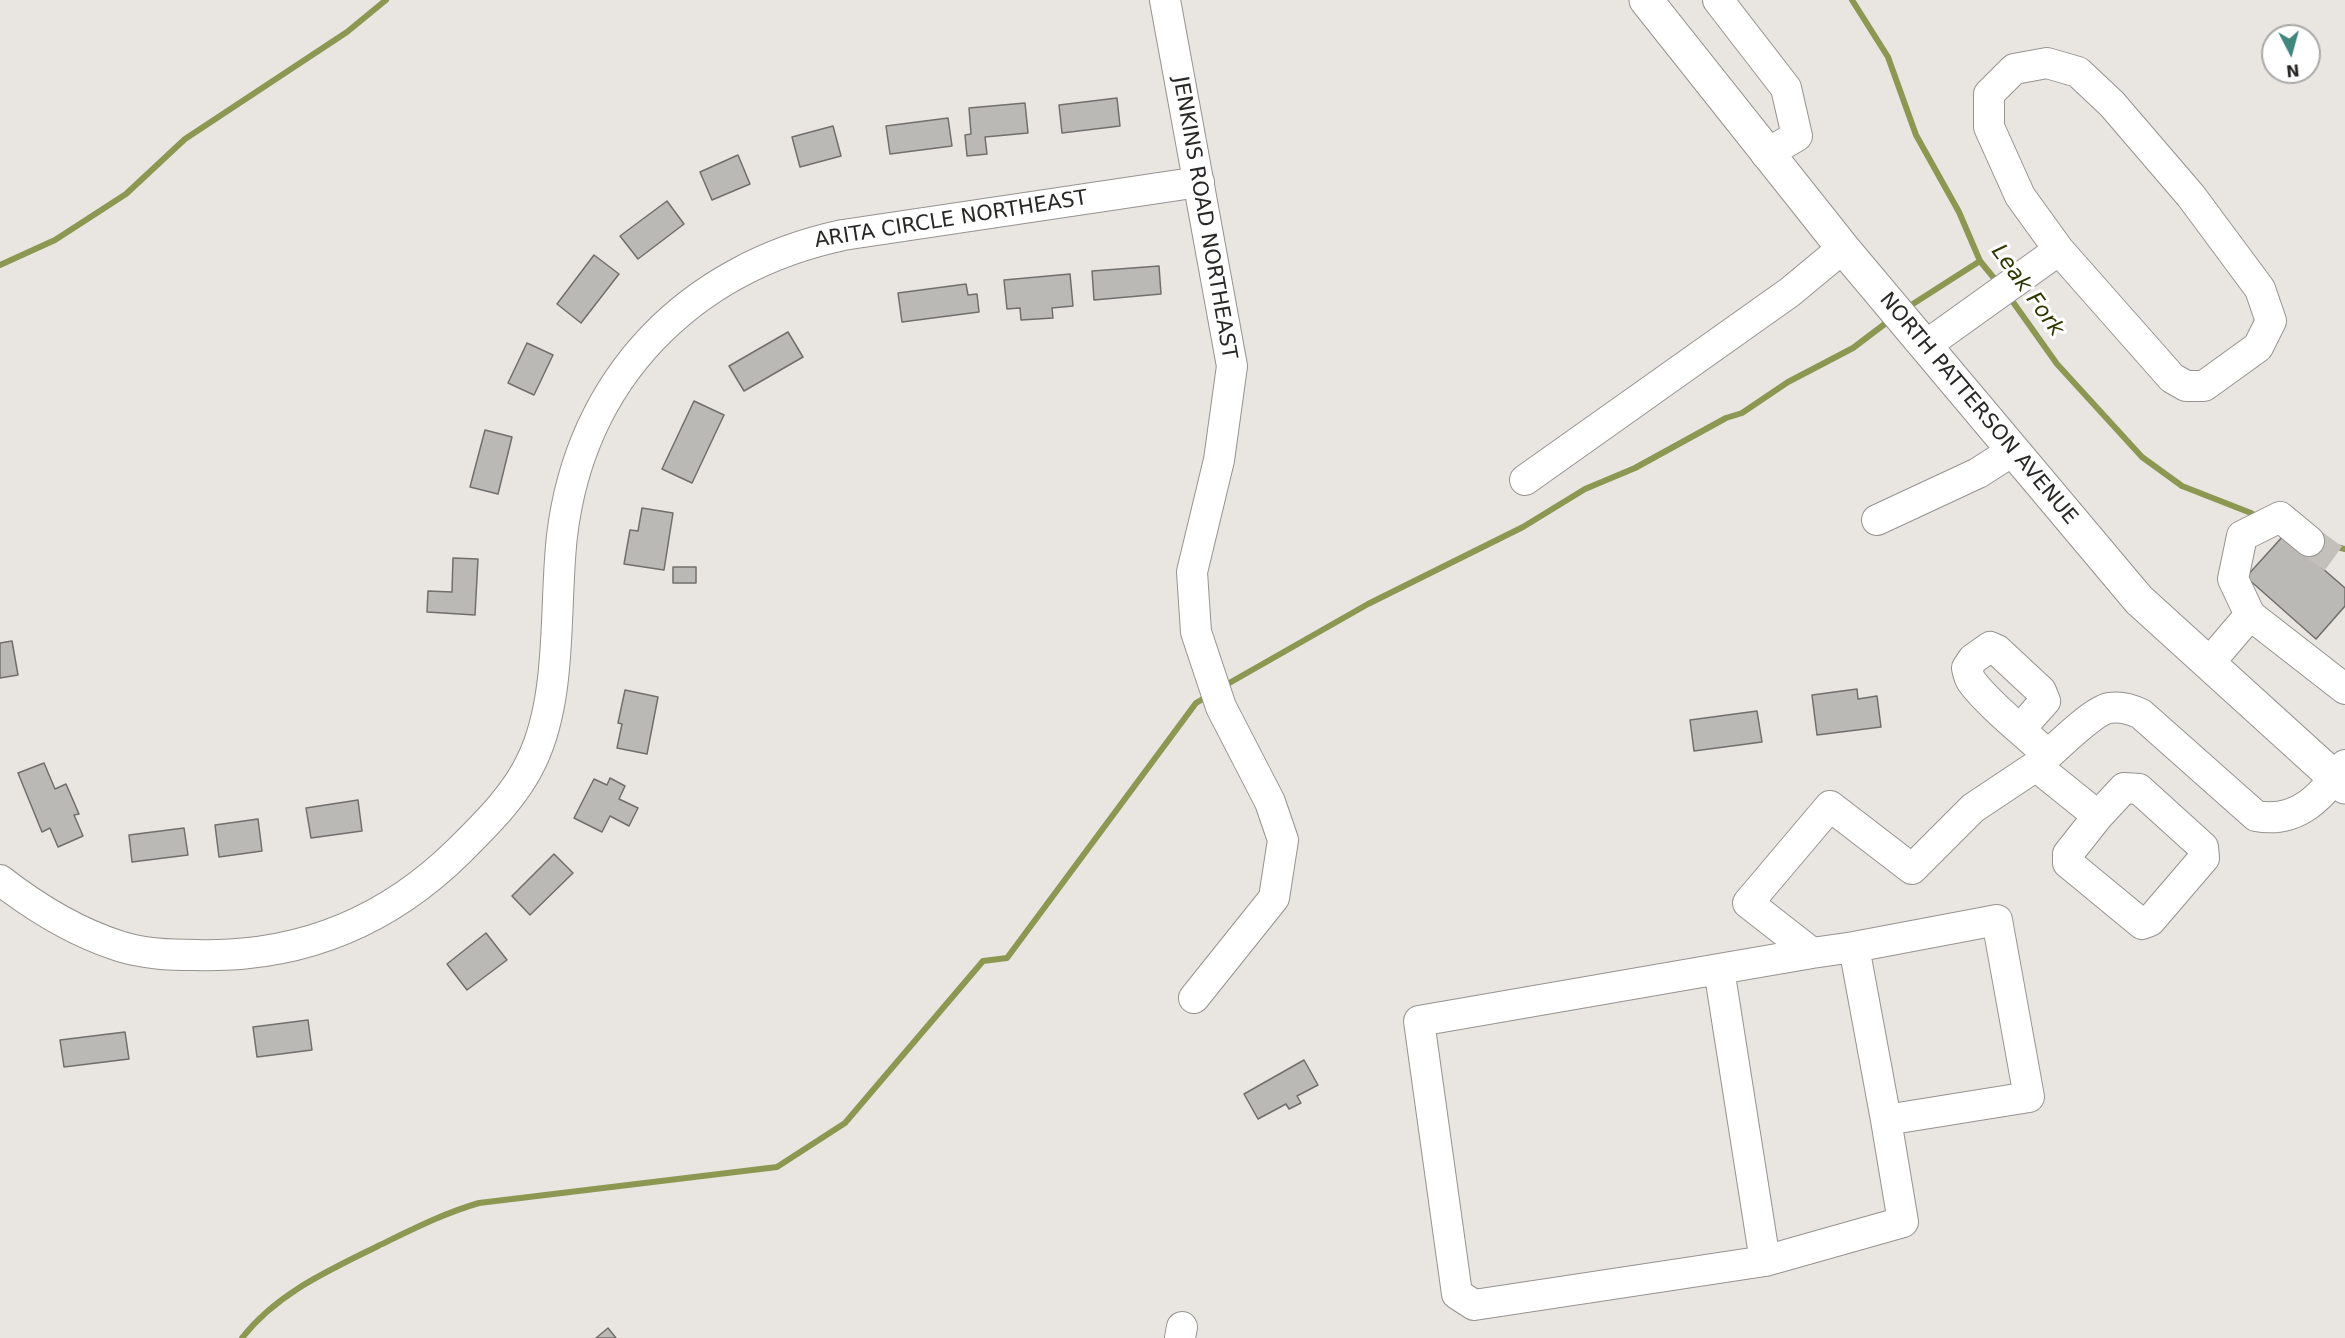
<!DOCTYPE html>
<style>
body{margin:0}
#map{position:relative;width:2345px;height:1338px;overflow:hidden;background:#e9e6e2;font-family:"DejaVu Sans",sans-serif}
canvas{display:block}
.north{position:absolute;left:2261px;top:24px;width:60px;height:60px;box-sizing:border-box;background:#fff;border:2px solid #a9a9a8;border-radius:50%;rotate:174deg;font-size:16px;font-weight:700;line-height:24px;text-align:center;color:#292826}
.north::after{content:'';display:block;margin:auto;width:21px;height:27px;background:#40867d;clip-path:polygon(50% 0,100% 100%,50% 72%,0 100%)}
</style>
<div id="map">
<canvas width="2345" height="1338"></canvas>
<div class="north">N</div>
</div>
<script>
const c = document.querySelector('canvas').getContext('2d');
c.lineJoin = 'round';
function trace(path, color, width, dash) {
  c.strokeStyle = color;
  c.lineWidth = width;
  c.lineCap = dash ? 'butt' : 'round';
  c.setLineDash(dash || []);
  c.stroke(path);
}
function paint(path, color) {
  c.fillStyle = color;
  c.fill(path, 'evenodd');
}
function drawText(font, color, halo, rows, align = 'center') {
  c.font = font + ' "DejaVu Sans",sans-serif';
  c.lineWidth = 6;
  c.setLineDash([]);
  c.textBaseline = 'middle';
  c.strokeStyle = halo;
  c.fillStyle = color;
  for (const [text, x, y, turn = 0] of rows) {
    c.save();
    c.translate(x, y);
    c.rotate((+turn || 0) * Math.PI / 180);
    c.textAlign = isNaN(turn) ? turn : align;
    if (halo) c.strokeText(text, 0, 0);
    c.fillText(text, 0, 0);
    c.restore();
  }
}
trace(new Path2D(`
 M1852 0 1888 57 1916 135 1959 212 1980 261 1998 283
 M0 265 55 240 126 194 185 139 347 32 386 0
 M2008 295 2057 364 2142 457 2182 486 2251 513 2259 519
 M1905 309 1980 261
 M2317 542 2345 549
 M1224 686 1368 604 1523 527 1585 489 1635 468 1726 418 1742 413 1788 382 1853 348 1890 320
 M242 1338C277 1293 328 1271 378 1246 411 1230 444 1213 479 1203L777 1167 845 1123 983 961 1007 958 1196 703 1208 696`), '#8c9852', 6);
const building = new Path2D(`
 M1117 98 1120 126 1062 133 1059 105Z
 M1025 103 1028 133 985 137 987 154 967 156 965 135 971 134 969 108Z
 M948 118 952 146 890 154 886 126Z
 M833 126 841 156 800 167 792 137Z
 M738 155 750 184 712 200 700 172Z
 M667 201 684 224 638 259 620 236Z
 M594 255 619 274 581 323 557 304Z
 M1159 266 1161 294 1094 300 1092 271Z
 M1070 274 1073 306 1052 308 1053 318 1021 320 1020 308 1007 309 1004 280Z
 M966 284 968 295 977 294 979 312 902 322 898 293Z
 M788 332 803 357 744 391 729 366Z
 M527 343 553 355 534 395 508 383Z
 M694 401 724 415 692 483 662 469Z
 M485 430 512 437 498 494 470 487Z
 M642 508 673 513 664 570 624 564 630 530 638 531Z
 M2284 535 2345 588V606L2316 639 2246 577Z
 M453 558 478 559 475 615 427 612 428 591 452 592Z
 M673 567H696V583H673Z
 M12 641 18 675 0 678V643Z
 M1857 689 1858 699 1877 696 1881 727 1817 735 1812 695Z
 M625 690 658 697 647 754 617 748 622 724 618 723Z
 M1757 711 1762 742 1694 751 1690 720Z
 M44 763 55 789 66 784 79 814 74 815 83 836 58 847 50 828 42 832 18 773Z
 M610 778 625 786 619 799 638 808 629 826 610 816 602 832 574 818 594 779 607 785Z
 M358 800 362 831 311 838 306 808Z
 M258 819 262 851 219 857 215 825Z
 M184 828 188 855 132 862 129 835Z
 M554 854 573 873 530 915 512 896Z
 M486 933 507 960 467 990 447 964Z
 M308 1020 312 1050 257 1057 253 1027Z
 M125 1032 129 1059 64 1067 60 1040Z
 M1304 1060 1318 1085 1297 1096 1301 1103 1289 1109 1286 1104 1258 1119 1244 1094Z
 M608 1328 616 1338H596Z`);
paint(building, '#bab9b5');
trace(building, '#706f6b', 1.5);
trace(new Path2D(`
 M2309 541 2345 567`), '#c3c0bc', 30, [30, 15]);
const minor = new Path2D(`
 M1165 0 1232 366 1219 460 1192 572 1196 632 1221 707 1270 802 1283 840 1274 898 1194 998
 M1718 0 1786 88 1797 136 1766 154
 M1925 346 2059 250 2172 378 2186 386H2204L2258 347 2271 321 2260 289 2191 196 2112 104 2078 72 2047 63 2014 69 1989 94V127L2020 196 2059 250
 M1525 480 1790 292 1843 248
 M1877 520 1978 473 2014 450
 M2250 615 2345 689
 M2209 663 2250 615 2233 579 2242 536 2280 517 2309 541
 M2021 728 2045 701 2041 691 1997 650 1990 647 1973 659 1967 668C1968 673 1969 678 1972 682 1989 705 2026 734 2048 755
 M2098 816 2068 854V863L2142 924 2150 921 2204 858 2203 847 2139 789 2124 788 2098 816 2036 766C2051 753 2092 711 2109 708 2121 706 2131 709 2141 714L2256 816C2298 824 2322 796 2345 765
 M0 880C36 908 75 932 119 946 144 954 169 955 196 955 298 958 386 923 459 851 486 824 516 795 532 760 563 695 554 605 562 536 581 377 690 268 843 235L1199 182
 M1854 947 1997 920 2029 1097 1886 1120 1854 947 1812 953 1748 903 1830 806 1912 869 1973 808 2036 766
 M1812 953 1719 969 1765 1261 1903 1222 1886 1120
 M1719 969 1419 1021 1457 1294 1474 1305 1765 1261
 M1180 1338 1182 1327`);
const major = new Path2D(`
 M1646 0 1843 248 2139 600 2345 787`);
trace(minor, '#969390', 32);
trace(major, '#969390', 35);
trace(minor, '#fff', 30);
trace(major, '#fff', 33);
drawText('21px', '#292826', '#fff', [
 ["JENKINS ROAD NORTHEAST",1204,218,80],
 ["ARITA CIRCLE NORTHEAST",951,220,-9],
 ["NORTH PATTERSON AVENUE",1978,409,50]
]);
drawText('italic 22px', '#2f3600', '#fff', [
 ["Leak Fork",2027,291,54]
]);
</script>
